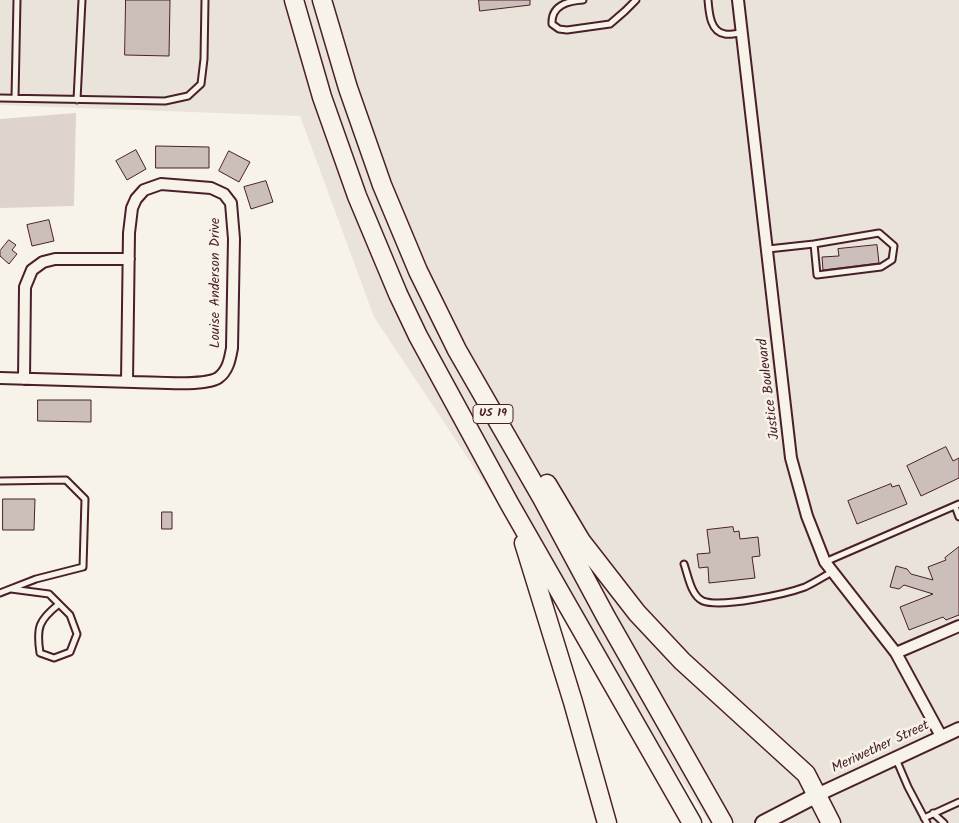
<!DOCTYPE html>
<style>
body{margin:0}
canvas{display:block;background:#f7f3e8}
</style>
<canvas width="959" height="823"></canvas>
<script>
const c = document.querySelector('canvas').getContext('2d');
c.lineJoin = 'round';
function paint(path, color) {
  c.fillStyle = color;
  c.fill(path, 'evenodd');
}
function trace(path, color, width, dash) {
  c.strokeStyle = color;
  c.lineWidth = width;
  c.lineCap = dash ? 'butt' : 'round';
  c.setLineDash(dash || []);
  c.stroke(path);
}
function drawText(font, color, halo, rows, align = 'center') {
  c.font = font + ' Kalam,sans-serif';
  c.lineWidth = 5;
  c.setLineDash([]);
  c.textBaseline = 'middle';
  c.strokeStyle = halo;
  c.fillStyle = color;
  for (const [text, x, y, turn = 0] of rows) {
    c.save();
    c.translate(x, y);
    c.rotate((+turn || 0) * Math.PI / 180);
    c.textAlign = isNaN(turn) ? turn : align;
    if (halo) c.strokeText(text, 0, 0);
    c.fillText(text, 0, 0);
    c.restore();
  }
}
paint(new Path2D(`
 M0 0H959V823H710L374 317 300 116 0 105Z`), '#eae3da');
paint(new Path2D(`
 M76 113 74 206 0 208V119Z`), '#ded4cc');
const building = new Path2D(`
 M126 0H170L169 56 125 55Z
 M479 0H530V5L480 11Z
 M156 146 209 147V168H156Z
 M136 150 146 169 127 180 116 161Z
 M229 151 250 162 239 182 219 171Z
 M266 181 273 202 251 209 244 187Z
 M49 220 54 241 32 246 27 225Z
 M9 240 16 245 12 250 17 254 9 264 0 256V251Z
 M877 245 879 263 823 270 822 257 839 256 838 249Z
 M38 400H91V422L38 421Z
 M946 447 953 461 959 458V478L921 496 907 466Z
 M891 484 892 487 899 485 907 504 857 524 848 501Z
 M3 499H35L34 530H3Z
 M162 512H172V529H162Z
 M733 527 734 532 739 531 740 539 758 537 760 556 752 557 755 578 709 583 708 567 699 568 697 554 710 553 707 530Z
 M959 547V615L946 620 943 617 909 630 900 607 933 594 904 585 899 589 890 587 896 566 907 569 911 574 933 580 928 567 946 560 945 558Z`);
paint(building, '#ccbfb9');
trace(building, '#4a1f2b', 1);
const service = new Path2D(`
 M583 0C568 1 551 5 552 24L559 29 567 30 610 24 625 11 636 0
 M708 0C709 12 710 32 725 34 730 35 736 33 742 33
 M0 98 165 101 188 96 201 84 204 59 205 0
 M15 98 17 0
 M77 100 82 0
 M768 249 814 244 817 275 881 267 892 260 894 246 879 233 814 244
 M0 481 66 480 85 499 83 567 36 579 0 593
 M955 506 959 517
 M825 562 959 504
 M684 564C688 575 691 596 703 601 722 608 786 594 805 587 814 583 823 577 832 572
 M11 589 49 594 59 604C39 620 36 627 40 653L54 658 70 652 77 634 70 615 59 604
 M896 759 908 787 927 823
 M933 813 944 823
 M924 818 959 802`);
const minor = new Path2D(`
 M738 0 791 458 807 516 825 562 896 653 941 736
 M0 378C45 379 89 381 134 382 153 382 203 387 218 378 228 371 230 359 232 348L234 239 231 203 224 194 211 188 161 184 144 190 136 199 132 208 129 233 127 381
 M24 379 25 287 32 270 43 262 55 259H129
 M896 653 959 626`);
const tertiary = new Path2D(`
 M817 795 959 729`);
const secondary = new Path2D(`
 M763 823 817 795`);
const motorway = new Path2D(`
 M294 0 322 97 357 196 398 294 418 336 509 503 692 823
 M322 0 348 88 382 185 418 271 457 350 542 498 606 617 723 823
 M547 484 581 541 637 613 682 661 806 774 831 823
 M524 543 573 702 607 823`);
trace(service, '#4a1f2b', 9);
trace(minor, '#4a1f2b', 14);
trace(tertiary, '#4a1f2b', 16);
trace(secondary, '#4a1f2b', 18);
trace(motorway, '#4a1f2b', 21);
trace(service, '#f7f3e8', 5);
trace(minor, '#f7f3e8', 10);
trace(tertiary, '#f7f3e8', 12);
trace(secondary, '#f7f3e8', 14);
trace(motorway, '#f7f3e8', 18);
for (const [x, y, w] of [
 [493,414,40]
]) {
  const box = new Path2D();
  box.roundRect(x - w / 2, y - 9.5, w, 19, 4);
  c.fillStyle = '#f7f3e8';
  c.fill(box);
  trace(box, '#4a1f2b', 1);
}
drawText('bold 12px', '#4a1f2b', null, [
 ["US 19",493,414]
]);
drawText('14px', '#4a1f2b', '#f7f3e8', [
 ["Louise Anderson Drive",217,283,-90],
 ["Justice Boulevard",770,389,-97],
 ["Meriwether Street",881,748,-25]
]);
</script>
